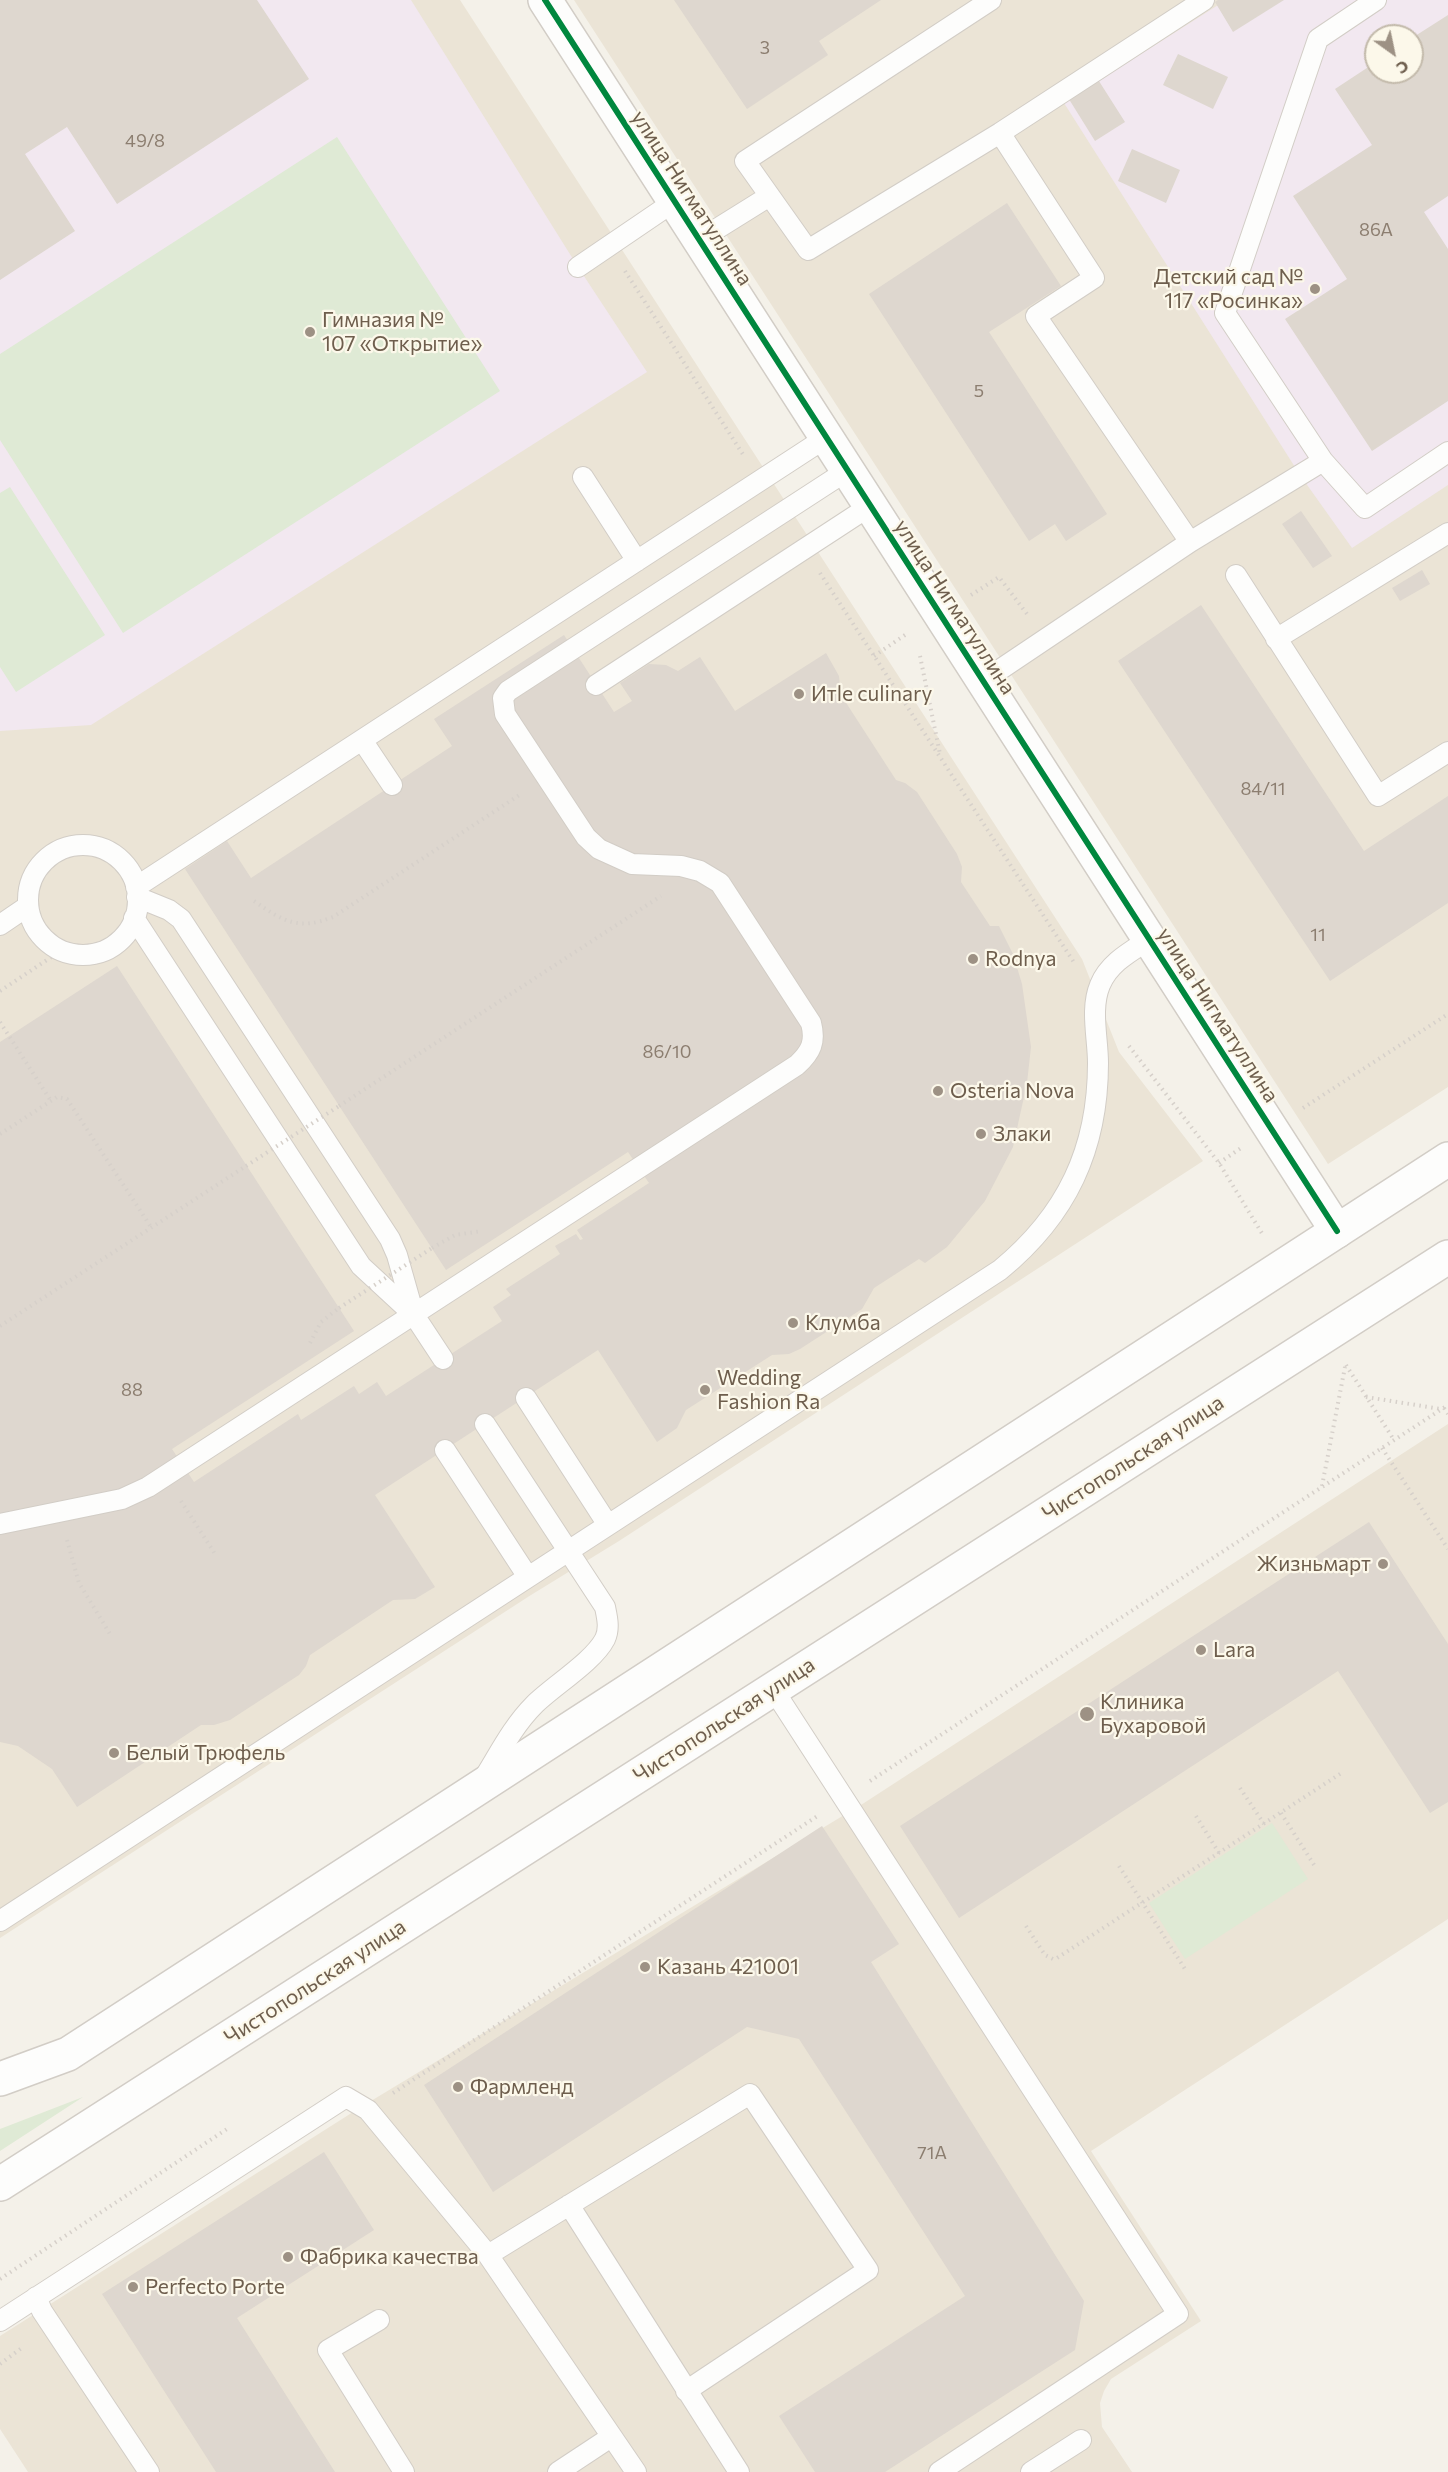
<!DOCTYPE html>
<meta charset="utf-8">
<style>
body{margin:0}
#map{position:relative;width:1448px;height:2472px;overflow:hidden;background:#f4f1e9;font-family:Commissioner,sans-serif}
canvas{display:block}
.north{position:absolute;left:1364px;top:24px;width:60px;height:60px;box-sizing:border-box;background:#fcf8ea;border:2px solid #c3baab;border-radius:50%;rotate:147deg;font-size:16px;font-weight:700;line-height:24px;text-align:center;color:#6e5e4d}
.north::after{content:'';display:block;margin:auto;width:21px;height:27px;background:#9d9184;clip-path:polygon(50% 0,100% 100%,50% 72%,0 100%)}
</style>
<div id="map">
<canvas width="1448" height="2472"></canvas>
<div class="north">С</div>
</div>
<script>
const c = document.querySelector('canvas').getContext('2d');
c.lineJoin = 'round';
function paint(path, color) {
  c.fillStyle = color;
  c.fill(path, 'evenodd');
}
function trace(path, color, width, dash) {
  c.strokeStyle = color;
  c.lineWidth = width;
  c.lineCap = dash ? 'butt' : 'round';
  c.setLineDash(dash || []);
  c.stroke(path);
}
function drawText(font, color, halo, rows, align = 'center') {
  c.font = font + ' Commissioner,sans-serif';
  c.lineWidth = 4.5;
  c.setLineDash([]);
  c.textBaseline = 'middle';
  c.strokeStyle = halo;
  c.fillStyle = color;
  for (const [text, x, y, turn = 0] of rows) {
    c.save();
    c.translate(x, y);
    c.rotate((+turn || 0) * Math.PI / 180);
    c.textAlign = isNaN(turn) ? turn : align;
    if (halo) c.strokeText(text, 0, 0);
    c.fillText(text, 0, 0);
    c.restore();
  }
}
paint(new Path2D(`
 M0 0H460L1082 959 1119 1052 1203 1161 619 1541 531 1595 0 1938Z
 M574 0H1448V1087L1328 1164ZM1376 36H1412V72H1376Z
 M1448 1424V1919L1091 2151 1201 2321 1111 2379 1104 2391 1100 2403 1102 2427 1132 2472H28L0 2429V2336L361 2107 864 1803Z`), '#ebe4d6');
paint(new Path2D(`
 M0 0H411L578 267 647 372 91 725 0 731Z
 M1226 0H1448V485L1352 548 1300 475 1064 103ZM1376 36H1412V72H1376Z`), '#f2e8f0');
paint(new Path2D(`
 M337 137 500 391 123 633 0 440V354Z
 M10 487 105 635 16 692 0 667V493Z
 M1272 1823 1308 1879 1185 1959 1149 1903Z
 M83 2097 0 2151V2129Z`), '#dfead5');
paint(new Path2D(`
 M0 0H257L309 79 117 204 67 127 25 154 75 231 0 280Z
 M674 0H881L819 41 828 55 747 109Z
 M1218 0H1284L1233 32 1215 2Z
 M1448 15V196L1424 212 1448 249V401L1372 451 1285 319 1347 279 1293 196 1372 145 1335 89 1376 62V72H1412V38Z
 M1178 54 1228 77 1213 109 1163 85Z
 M1097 78 1125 122 1095 141 1067 96Z
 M1132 149 1180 170 1166 203 1118 181Z
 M1007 203 1061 286 989 332 1107 514 1066 541 1055 524 1029 541 869 294Z
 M1301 511 1332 556 1313 568 1282 524Z
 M1422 570 1430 584 1400 601 1392 588Z
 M1201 605 1364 851 1448 796V903L1330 981 1118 661Z
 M564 635 614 712 632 701 620 683 649 664 666 665 678 671 700 657 735 711 826 653 839 676 841 695 896 780 905 783 917 792 957 854 962 867 961 882 990 926H999L1013 954 1022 984 1031 1047 1027 1083 1013 1147 985 1201 947 1247 925 1263 919 1259 874 1288 862 1309 800 1349 789 1354 772 1355 686 1410 677 1428 657 1442 598 1350 375 1495 435 1587 415 1599 393 1600 310 1655 306 1666 299 1675 230 1720 214 1725H201L77 1807 52 1769 18 1746 0 1742V1042L117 966 354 1331 172 1449 194 1482 298 1414 301 1420 354 1386 359 1394 377 1382 386 1396 502 1321 493 1307 511 1295 506 1289 560 1254 555 1246 576 1234 580 1240 583 1239 577 1230 649 1183 628 1152 446 1270 185 869 227 841 251 878 452 746 434 719Z
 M1369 1522 1448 1644V1802L1430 1813 1338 1671 959 1918 900 1826Z
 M822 1826 899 1944 871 1962 1084 2301 1075 2350 885 2472H815L779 2416 965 2296 799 2039 747 2027 493 2192 424 2085Z
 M324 2152 374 2230 237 2318 335 2472H216L102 2294Z`), '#ded7cf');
const service = new Path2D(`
 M991 0 745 161 808 250 1000 133 1204 0
 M1376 0 1318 39 1225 313 1323 461 1365 508 1448 452
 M1000 133 1094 278 1036 316 1190 542
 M699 240 768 197
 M578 267 675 201
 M583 477 637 561
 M1236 575 1378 796 1448 752
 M1276 639 1448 533
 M983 681 1190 542 1323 461
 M596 685 870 506
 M362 740 392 785
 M28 900a55 55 0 1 1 110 0a55 55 0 1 1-110 0Z
 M136 887 827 437
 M134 918 361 1266 414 1315 397 1255 390 1239 181 919 169 910 137 897
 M0 925 28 906
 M414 1315 443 1359
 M526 1398 608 1525
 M445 1450 528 1577
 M0 1524 122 1499 148 1487 797 1065C811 1052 816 1042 811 1023L720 883 700 871 681 866 632 864 599 849 586 837 505 714 503 698 508 691 848 470
 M773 1689 1178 2314 939 2472
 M484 1778C499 1754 513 1726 534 1705 553 1686 593 1662 605 1639 610 1628 607 1617 605 1607L485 1424
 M0 1921 1000 1270C1067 1215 1098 1149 1098 1063 1098 1038 1090 1009 1100 985 1109 963 1130 952 1150 939
 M569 2205 739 2472
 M488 2255 750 2094 868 2270 686 2391
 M36 2297 42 2311 149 2472
 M379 2320 328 2350 404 2472
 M0 2321 346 2097 368 2110 488 2255 636 2472
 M558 2472 611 2437
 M1031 2472 1081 2440`);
const minor = new Path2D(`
 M545 0 1337 1231`);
const secondary = new Path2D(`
 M0 2079 68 2054 1448 1159
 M0 2184 1448 1257`);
trace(service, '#d2cdc6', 22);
trace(minor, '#d2cdc6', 36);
trace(secondary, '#d2cdc6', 36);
trace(new Path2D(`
 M625 271 744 456
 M820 573 1075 964
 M971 595 999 577 1027 614
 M874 656 908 633
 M920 656 940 754
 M254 901C283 921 298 931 333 917L521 794
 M0 991 62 950
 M0 1022 51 1101
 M1129 1046 1219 1163 1263 1235
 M339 1106 661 896
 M1303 1108 1448 1014
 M0 1134 57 1097 67 1099 151 1227
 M1219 1163 1241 1148
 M432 1248 455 1235 482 1231
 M0 1326 246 1166
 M310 1343 321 1322 339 1308
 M1346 1365 1394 1440
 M1366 1397 1441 1409
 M1444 1408 1448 1414
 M1382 1448 1448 1549
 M1322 1486 1345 1367
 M181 1501 215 1554
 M67 1540 79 1583 110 1634
 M870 1781 1448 1405
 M1240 1788 1264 1824
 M1281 1813 1316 1868
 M1196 1816 1219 1853
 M1119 1866 1185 1969
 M1026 1926 1045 1955 1053 1959 1057 1958 1343 1772
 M393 2093 819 1815
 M0 2279 230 2127
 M0 2364 23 2347`), '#d6d0ca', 4, [1.5, 4.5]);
trace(service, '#fdfdfc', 20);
trace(minor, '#fdfdfc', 33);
trace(secondary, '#fdfdfc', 33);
trace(new Path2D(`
 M246 1166 339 1106
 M339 1308 432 1248`), '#d6d0ca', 4, [1.5, 4.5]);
trace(new Path2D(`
 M545 0 1337 1231`), '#00873e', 6);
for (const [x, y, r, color] of [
 [1315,289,6,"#9d9184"],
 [310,332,6,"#9d9184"],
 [799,694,6,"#9d9184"],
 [973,959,6,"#9d9184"],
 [938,1091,6,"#9d9184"],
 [981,1134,6,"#9d9184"],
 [793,1323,6,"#9d9184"],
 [705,1390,6,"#9d9184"],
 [1383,1564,6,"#9d9184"],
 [1201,1650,6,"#9d9184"],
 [1087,1714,8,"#9d9184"],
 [114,1753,6,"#9d9184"],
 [645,1967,6,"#9d9184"],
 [458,2087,6,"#9d9184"],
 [288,2257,6,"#9d9184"],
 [133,2287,6,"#9d9184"]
]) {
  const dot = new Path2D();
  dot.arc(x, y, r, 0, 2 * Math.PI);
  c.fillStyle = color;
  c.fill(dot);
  trace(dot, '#fcf8ea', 2);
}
drawText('18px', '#8c7e70', null, [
 ["3",765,48],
 ["49/8",145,141],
 ["86А",1376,230],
 ["5",979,391],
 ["84/11",1263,789],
 ["11",1318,935],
 ["86/10",667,1052],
 ["88",132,1390],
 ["71А",932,2153]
]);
drawText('21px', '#6e5e4d', '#fcf8ea', [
 ["улица Нигматуллина",692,198,57],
 ["улица Нигматуллина",955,607,57],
 ["улица Нигматуллина",1218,1015,57],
 ["Чистопольская улица",1133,1458,-33],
 ["Чистопольская улица",724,1720,-33],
 ["Чистопольская улица",315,1982,-33]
]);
drawText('21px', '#6e5e4d', '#fcf8ea', [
 ["Детский сад №",1303,277,"right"],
 ["117 «Росинка»",1303,301,"right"],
 ["Гимназия №",322,320],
 ["107 «Открытие»",322,344],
 ["Итle culinary",811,694],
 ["Rodnya",985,959],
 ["Osteria Nova",950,1091],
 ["Злаки",993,1134],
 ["Клумба",805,1323],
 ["Wedding",717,1378],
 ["Fashion Ra",717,1402],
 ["Жизньмарт",1371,1564,"right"],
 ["Lara",1213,1650],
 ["Клиника",1100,1702],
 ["Бухаровой",1100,1726],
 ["Белый Трюфель",126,1753],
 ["Казань 421001",657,1967],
 ["Фармленд",470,2087],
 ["Фабрика качества",300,2257],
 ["Perfecto Porte",145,2287]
], 'left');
</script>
